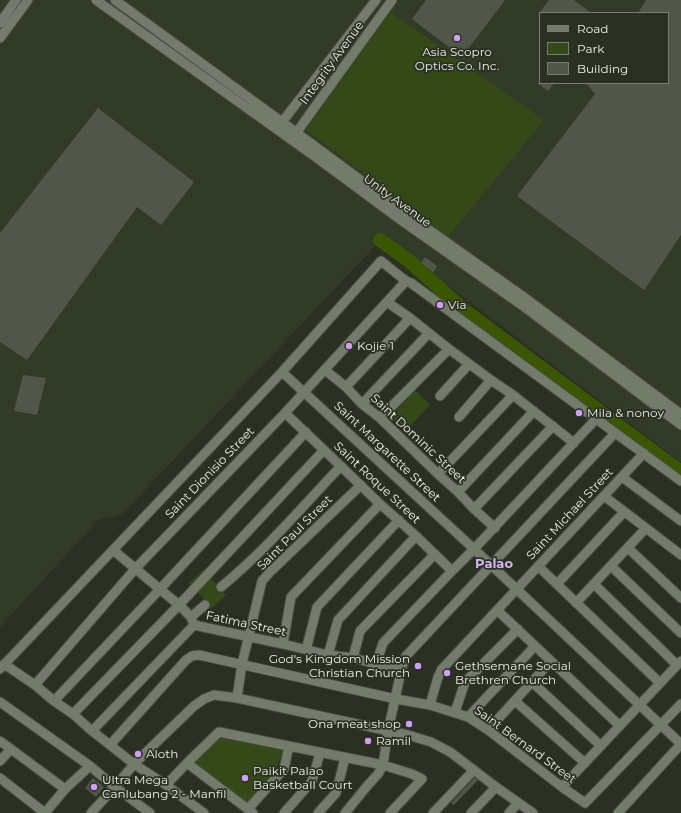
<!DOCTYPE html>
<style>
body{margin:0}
#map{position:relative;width:681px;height:813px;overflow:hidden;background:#2a3123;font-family:Montserrat,sans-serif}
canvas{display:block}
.legend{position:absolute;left:539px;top:12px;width:130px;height:72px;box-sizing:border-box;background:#2a3123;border:1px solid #777d71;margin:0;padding:5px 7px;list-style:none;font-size:12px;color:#eaeee5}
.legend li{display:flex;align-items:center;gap:8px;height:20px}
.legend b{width:20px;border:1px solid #777d71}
</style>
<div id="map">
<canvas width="681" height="813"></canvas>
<ul class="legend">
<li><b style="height:5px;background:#737b6a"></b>Road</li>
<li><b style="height:11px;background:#354817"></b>Park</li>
<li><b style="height:11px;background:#505748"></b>Building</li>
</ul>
</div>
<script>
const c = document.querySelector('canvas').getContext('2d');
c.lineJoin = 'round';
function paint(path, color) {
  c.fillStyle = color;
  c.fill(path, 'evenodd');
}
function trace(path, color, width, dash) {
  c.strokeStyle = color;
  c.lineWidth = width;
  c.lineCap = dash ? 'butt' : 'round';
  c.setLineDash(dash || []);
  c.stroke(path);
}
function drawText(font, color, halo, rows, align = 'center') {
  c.font = font + ' Montserrat,sans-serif';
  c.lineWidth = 3.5;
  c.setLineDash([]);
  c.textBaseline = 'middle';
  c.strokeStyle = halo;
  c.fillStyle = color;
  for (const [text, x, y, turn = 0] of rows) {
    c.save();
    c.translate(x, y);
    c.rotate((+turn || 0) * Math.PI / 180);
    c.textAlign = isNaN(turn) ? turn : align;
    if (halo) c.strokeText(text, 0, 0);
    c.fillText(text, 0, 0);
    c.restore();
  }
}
paint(new Path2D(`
 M0 0H681V462L383 236 378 243 127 509 117 517 100 518 0 627ZM540 13H668V83H540Z`), '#323b27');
paint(new Path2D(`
 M390 12 468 66 544 120 448 237 306 130Z
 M415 390 430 405 405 431 390 417Z
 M203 570 226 595 212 608 189 583Z
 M224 738 283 750 275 773 246 805 195 763 216 740Z`), '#354817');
trace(new Path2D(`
 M380 240 408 260 464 310 681 472`), '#3a5600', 14);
paint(new Path2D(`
 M426 0H505L462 57 412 19Z
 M549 0H574L591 13H539Z
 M646 0H681V235L644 290 517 196 595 94 586 83H668V13H638Z
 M537 83H554L548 91Z
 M98 108 194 182 161 225 137 207 27 360 0 342V233Z
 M425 257 437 266 433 272 421 263Z
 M23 375 46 378 37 415 14 411Z
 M93 778 104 787 96 797 85 788Z
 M474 778 478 780 454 805 451 803Z`), '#505748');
const minor = new Path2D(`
 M96 0 317 158 398 218 523 306 681 425
 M115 0 282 122 404 212 528 300 681 414
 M0 23 16 0
 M0 38 28 0
 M279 126 376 0
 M294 136 392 0
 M387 302 410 318 449 349 491 380 513 395 574 443
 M325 370 346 387 362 404 380 418 438 474 458 492 474 509 495 528
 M282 372 474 549 681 744 618 813
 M346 387 410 318
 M440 396 469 364
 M362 404 429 333
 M285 413 324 450 380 504 416 536 452 571
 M459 417 491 380
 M380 418 449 349
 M438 474 513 395
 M622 477 681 521
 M458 492 534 411
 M604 496 681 555
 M474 509 553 426
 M628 548 681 598
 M113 550 179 605 191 617 194 625
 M538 566 660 683
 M611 566 681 633
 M557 584 624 512
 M594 584 677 665
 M221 587C265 551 302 507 341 466
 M576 603 646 528
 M497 610 620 726
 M191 617 205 605
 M194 625 283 644 328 655 353 658 376 664 402 667
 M283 644 291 597 380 504
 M306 650 317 607 399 520
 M328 655 338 620 416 536
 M353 658 360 631 435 554
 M4 664 35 685 54 701 73 714 92 731 110 745 134 764 166 785 204 813
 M376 664 383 643 452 571 474 549 596 419
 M0 669 282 372 381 261 406 281 411 283 681 481
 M532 682 601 746
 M35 685 135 569 285 413 406 281
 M237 698 242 664 262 581 270 572 361 485
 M54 701 160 589 306 432
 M515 701 585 763
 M0 702 90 766 115 787 150 813
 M430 705 438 677 442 669 644 453
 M455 712 465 682 518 629
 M73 714 179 605 324 450
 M468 717 535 646
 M488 730 551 661
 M92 731 194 625
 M0 741 65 789
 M110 745 186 660 192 656 199 655 396 699 430 705 468 717 488 730 562 787 585 803 681 704
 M0 761 11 749
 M187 763 253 813
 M0 778 45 813
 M166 785 187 763 219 732 383 765 412 774 422 779 390 813
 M562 787 681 661
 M248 809 284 769 289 746
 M45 813 65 789 90 766
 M91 813 115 787 134 764 194 706 204 699 214 695 237 698 408 735 431 742 450 752 496 787 533 813
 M284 813 312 781 320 753
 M318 813 336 793 345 758
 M345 813 368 785 378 774 383 765 388 731 402 667 406 656 615 433
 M433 813 474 770
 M471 813 496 787
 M509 813 518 803`);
trace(minor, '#474c40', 11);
trace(minor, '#737b6a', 9);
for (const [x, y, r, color] of [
 [457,38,4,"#d19dfe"],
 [440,305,4,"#d19dfe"],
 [349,346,4,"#d19dfe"],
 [579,413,4,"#d19dfe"],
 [418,666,4,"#d19dfe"],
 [447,673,4,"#d19dfe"],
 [409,724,4,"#d19dfe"],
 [368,741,4,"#d19dfe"],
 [138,754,4,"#d19dfe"],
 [245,778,4,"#d19dfe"],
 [94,787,4,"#d19dfe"]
]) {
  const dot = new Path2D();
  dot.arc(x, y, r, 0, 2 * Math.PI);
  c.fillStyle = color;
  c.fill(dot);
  trace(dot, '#2a3123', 1.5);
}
drawText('12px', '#eaeee5', '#2a3123', [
 ["Asia Scopro",457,52,"center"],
 ["Optics Co. Inc.",457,66,"center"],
 ["Via",448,305],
 ["Kojie 1",357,346],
 ["Mila & nonoy",587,413],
 ["God's Kingdom Mission",410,659,"right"],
 ["Christian Church",410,673,"right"],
 ["Gethsemane Social",455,666],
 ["Brethren Church",455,680],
 ["Ona meat shop",401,724,"right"],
 ["Ramil",376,741],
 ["Aloth",146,754],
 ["Paikit Palao",253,771],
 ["Basketball Court",253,785],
 ["Ultra Mega",102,780],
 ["Canlubang 2 - Manfil",102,794]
], 'left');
drawText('12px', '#eaeee5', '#2a3123', [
 ["Integrity Avenue",332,63,-54],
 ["Unity Avenue",397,201,36],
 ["Saint Dominic Street",418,439,43],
 ["Saint Margarette Street",387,452,43],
 ["Saint Dionisio Street",210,473,-46],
 ["Saint Roque Street",377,483,43],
 ["Saint Michael Street",570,514,-47],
 ["Saint Paul Street",295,533,-45],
 ["Fatima Street",246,624,12],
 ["Saint Bernard Street",525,745,36]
]);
drawText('bold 13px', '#d7b4f7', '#2a3123', [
 ["Palao",494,564]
]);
</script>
